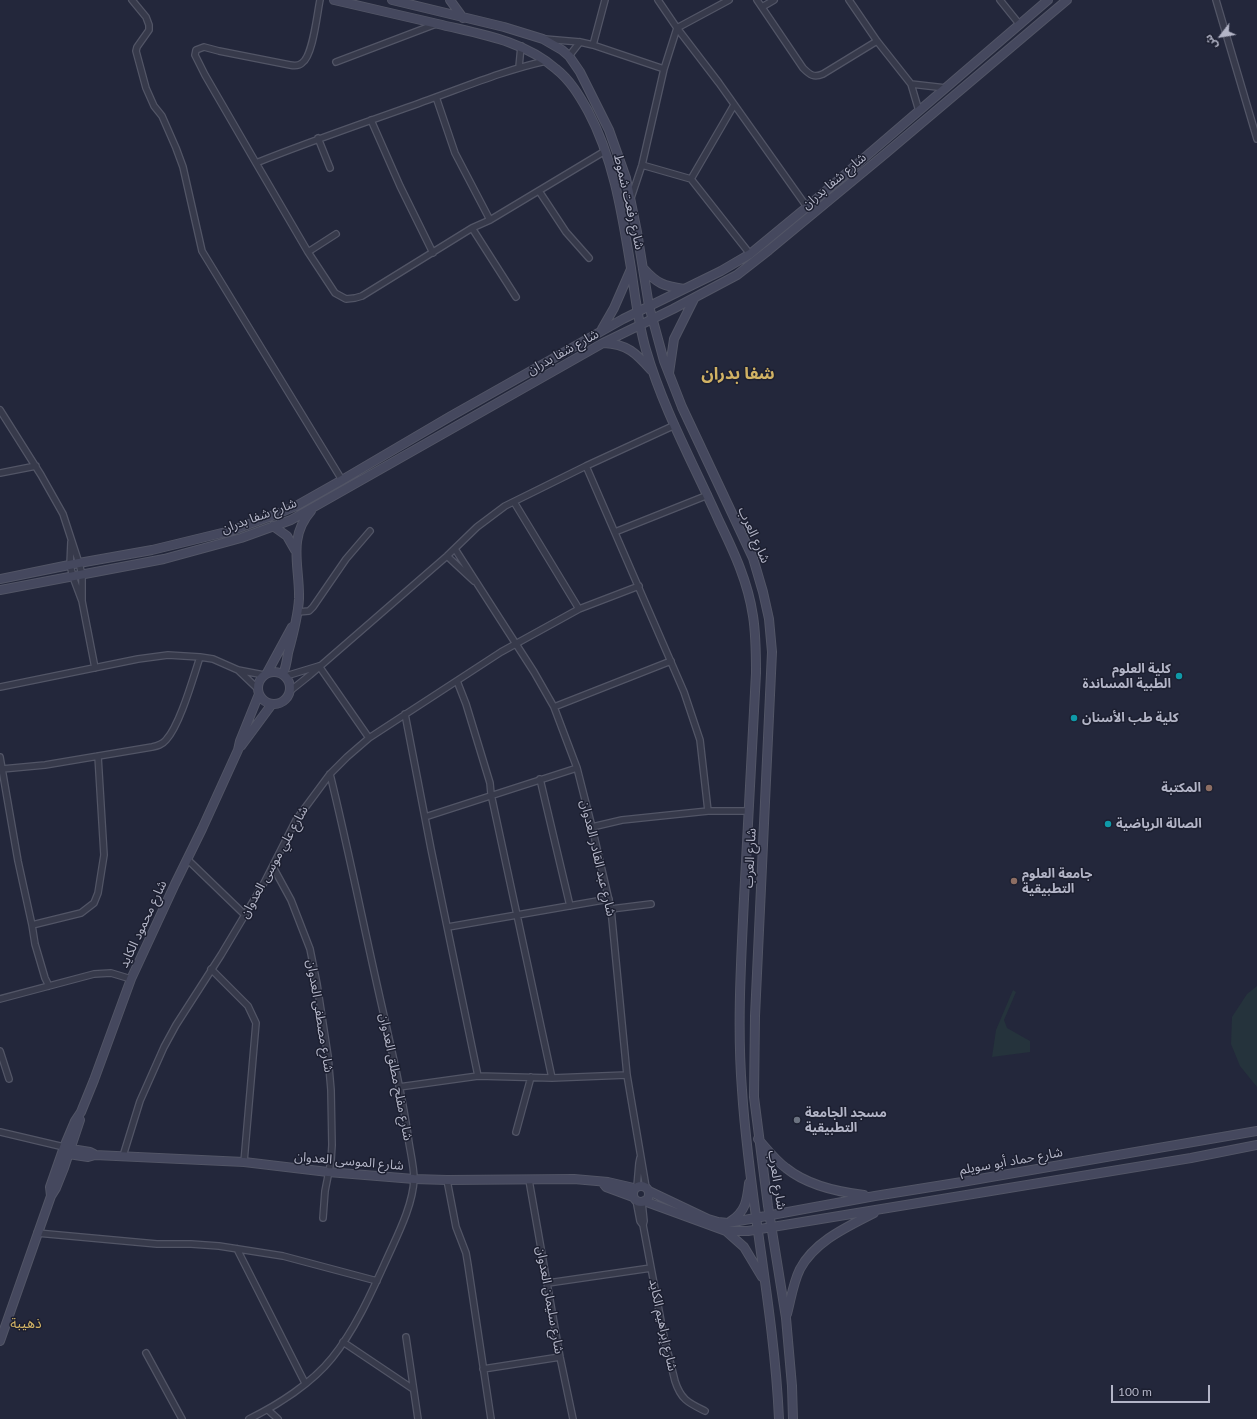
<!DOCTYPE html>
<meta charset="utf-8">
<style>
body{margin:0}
#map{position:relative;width:1257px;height:1419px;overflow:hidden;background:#23273b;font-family:Lato,"Noto Sans Arabic",sans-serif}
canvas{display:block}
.north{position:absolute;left:1201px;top:16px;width:40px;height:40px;-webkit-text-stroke:3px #1c1f30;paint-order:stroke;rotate:239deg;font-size:11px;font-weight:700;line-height:16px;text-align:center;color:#b3b5c7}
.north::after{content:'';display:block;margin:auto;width:14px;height:18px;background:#b3b5c7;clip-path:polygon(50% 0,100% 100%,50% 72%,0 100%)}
.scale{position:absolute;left:1111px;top:1385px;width:99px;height:18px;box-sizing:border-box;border:2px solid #b3b5c7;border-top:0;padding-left:5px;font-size:12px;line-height:14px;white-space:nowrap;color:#b3b5c7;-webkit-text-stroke:3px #1c1f30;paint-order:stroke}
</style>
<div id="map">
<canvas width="1257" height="1419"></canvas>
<div class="north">ش</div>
<div class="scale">100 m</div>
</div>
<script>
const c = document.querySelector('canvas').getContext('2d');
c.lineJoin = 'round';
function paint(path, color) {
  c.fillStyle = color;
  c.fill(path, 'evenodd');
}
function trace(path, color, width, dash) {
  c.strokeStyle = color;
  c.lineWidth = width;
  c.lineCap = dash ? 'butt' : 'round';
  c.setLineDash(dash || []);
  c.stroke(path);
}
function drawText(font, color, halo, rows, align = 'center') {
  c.font = font + ' Lato,"Noto Sans Arabic",sans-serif';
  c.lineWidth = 3;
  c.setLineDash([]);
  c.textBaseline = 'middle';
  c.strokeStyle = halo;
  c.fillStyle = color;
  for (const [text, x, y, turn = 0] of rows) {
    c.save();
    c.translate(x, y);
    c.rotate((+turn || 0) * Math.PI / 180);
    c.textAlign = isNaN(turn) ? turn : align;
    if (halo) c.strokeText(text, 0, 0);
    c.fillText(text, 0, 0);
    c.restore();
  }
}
paint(new Path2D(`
 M1257 986V1087L1240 1066 1231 1044 1232 1017 1247 994Z
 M1013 990 1016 992 1004 1020 1007 1028 1030 1041V1052L992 1057 996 1030Z`), '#25333c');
const street = new Path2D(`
 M132 0 146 17 149 25V30L137 47 136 51 146 88 154 106 162 116 176 148 183 167 202 251 342 480
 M658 0 677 28 719 83 807 207
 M757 0 803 68C810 75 814 78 823 74L877 41
 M849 0 877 41 911 84 919 111
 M1000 0 1020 25
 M1216 0 1257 139
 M762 7 774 0
 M545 39 580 42 593 45 664 69
 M593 45 605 0
 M569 56 580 42
 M546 61C505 70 467 86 428 100 370 121 313 140 256 163L308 252 335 293 346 299 355 298 362 296 472 228 490 220 605 151
 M336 62 436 24
 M519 67 521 46
 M911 84 946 88
 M436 97 455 153 490 220
 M371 120 400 186 433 253
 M318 138 330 168
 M256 163 205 75 195 55 196 50 204 47 219 51 290 65C295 66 299 66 302 63 313 56 317 14 320 0
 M642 165 691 179 750 254
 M691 179 734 105
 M539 191 566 232 589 258
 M631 198 642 165 664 69 677 28 729 0
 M472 228 516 297
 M308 252 336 234
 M0 410 41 475 63 514 79 563 82 575V601
 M586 466 684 692 700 740 708 811
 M0 473 36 466
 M514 502 579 609
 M615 532 708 495
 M71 542 70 565 73 577 82 601 95 668
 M455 549 534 672 554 707 577 768 592 827 611 909 627 1075 646 1187
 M447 556 474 581
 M298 612 309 611 313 607 346 559 370 531
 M319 666 369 738
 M238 670 258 689
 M286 676 319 666
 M457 681 466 704 490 783 491 794 552 1078
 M0 687 138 659 168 655 200 657 213 659 238 670 264 675
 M290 691 310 675 447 556 477 527 505 506 586 466 675 425
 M554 707 671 661
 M405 714 431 849 478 1076
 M0 757 18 861 32 925 35 944 45 978 49 986
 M2 769 45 765 152 747C157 746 162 745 166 740 180 725 193 678 200 657
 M540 779 570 906
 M425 817 577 768
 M592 827 622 820 708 811H749
 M187 859 245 915
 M273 867 291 900 310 949 317 984 328 1056 331 1090 332 1145 331 1161 325 1191 323 1218
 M611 909 651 904
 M32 925 81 913 94 903 98 893 104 855 98 756
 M448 927 609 899
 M211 969 248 1006 256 1023 244 1162
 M0 999 94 974 111 973 131 979
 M0 1051 9 1079
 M399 1087 478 1076 552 1078 627 1075
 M0 1132 64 1147
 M516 1132 531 1077
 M123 1156 140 1101 164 1047 176 1025 221 955 264 883 296 820 330 774 347 757 369 738 501 652 579 609 639 586
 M447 1180 456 1227 466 1253 468 1265 491 1419
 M529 1180 560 1357 573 1419
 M637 1186 639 1163 640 1158
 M636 1200 640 1221 643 1225
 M642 1202 644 1221 643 1225 664 1337 675 1381C681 1400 689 1403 705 1411
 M37 1233 157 1244H191L219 1246 283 1256 377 1281
 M237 1249 305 1383
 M548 1283 651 1268
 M406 1337 418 1419
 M343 1342 413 1389
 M146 1353 182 1419
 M483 1369 560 1357
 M268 1410 278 1419
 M249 1419C278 1405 312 1383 332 1358 357 1327 373 1289 389 1254 399 1232 413 1204 414 1179 414 1168 411 1155 409 1143 404 1102 394 1061 385 1020 366 938 350 856 330 774`);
const secondary = new Path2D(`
 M334 0C369 8 403 16 438 24 479 34 523 40 556 69 570 80 579 95 588 111 614 160 622 214 631 268 635 295 638 323 646 350 663 409 694 465 719 521 734 552 748 582 753 616 756 635 756 654 756 673 752 748 748 824 744 899 741 962 737 1027 742 1090 749 1200 774 1309 779 1419
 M392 0 504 27 543 39 562 50 569 56 580 72 609 130 626 178 637 232 649 306 664 361 682 407 753 558 763 592 769 619 772 652 755 1016 754 1097 768 1206 786 1318 792 1386 793 1419
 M450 0 463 18
 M643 268C657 284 664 286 684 289
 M602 329 614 308 631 269
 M604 343C627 344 636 353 651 370
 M669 373 674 339 694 299
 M273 526 287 536 295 550
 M0 579 79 563 152 550 230 531 277 514 296 506 342 480 451 416 623 319 721 271 750 254 807 207 1048 0
 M0 590 164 559 241 538 291 520 603 343 673 309 737 275 769 250 885 154 1067 0
 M258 688a16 16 0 1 1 32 0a16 16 0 1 1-32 0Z
 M267 673 292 627
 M283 674C286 667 287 660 288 653 293 635 298 617 299 599 300 567 287 538 311 511
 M241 746 272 704
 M758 1139C767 1149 775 1160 786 1168 807 1185 838 1192 864 1195
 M65 1148 90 1152 94 1154
 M62 1153 88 1157 95 1155 244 1162 328 1172 414 1179 447 1180 574 1179 608 1182 634 1188
 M602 1182 606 1187 633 1197
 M633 1194a8 8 0 1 1 16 0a8 8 0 1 1-16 0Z
 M649 1191 708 1219 718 1222 728 1223 875 1196 962 1182 1257 1131
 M51 1196 50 1187 64 1147 75 1121 81 1112 94 1080 131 979 175 884 202 829 238 750 240 741 259 694
 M644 1201 726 1231H748L1191 1158 1257 1145
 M731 1221C746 1211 747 1200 749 1183
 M726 1231 744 1247 762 1277
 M787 1314C791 1299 793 1283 800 1269 815 1241 847 1227 874 1213
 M0 1341 51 1196 56 1188 64 1168 80 1120`);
trace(street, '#525566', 8);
trace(secondary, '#525566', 10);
trace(street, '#373a4b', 5.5);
trace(secondary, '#45485e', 8);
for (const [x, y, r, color] of [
 [1179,676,4,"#0f9aa8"],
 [1074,718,4,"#0f9aa8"],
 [1209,788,4,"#8d6e63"],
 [1108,824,4,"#0f9aa8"],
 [1014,881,4,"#8d6e63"],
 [797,1120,4,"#6b7280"]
]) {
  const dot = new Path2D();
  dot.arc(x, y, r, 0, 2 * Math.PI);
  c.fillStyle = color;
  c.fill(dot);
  trace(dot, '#1c1f30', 1.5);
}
drawText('13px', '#b3b5c7', '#1c1f30', [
 ["شارع شفا بدران",834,181,-40],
 ["شارع رفعت شموط",629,202,77],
 ["شارع شفا بدران",563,352,-29],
 ["شارع شفا بدران",259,516,-20],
 ["شارع العرب",754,535,66],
 ["شارع عبد القادر العدوان",598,858,77],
 ["شارع العرب",750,858,-87],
 ["شارع علي موسى العدوان",274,862,-61],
 ["شارع محمود الكايد",143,924,-65],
 ["شارع مصطفى العدوان",320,1016,81],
 ["شارع مفلح مطلق العدوان",396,1077,79],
 ["شارع الموسى العدوان",349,1161,5],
 ["شارع حماد أبو سويلم",1011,1161,-10],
 ["شارع العرب",777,1180,81],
 ["شارع سليمان العدوان",550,1300,80],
 ["شارع إبراهيم الكايد",663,1325,78]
]);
drawText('bold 13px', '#b3b5c7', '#1c1f30', [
 ["كلية العلوم",1171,669,"right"],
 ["الطبية المساندة",1171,684,"right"],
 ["كلية طب الأسنان",1082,718],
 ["المكتبة",1201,788,"right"],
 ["الصالة الرياضية",1116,824],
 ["جامعة العلوم",1022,874],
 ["التطبيقية",1022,889],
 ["مسجد الجامعة",805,1113],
 ["التطبيقية",805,1128]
], 'left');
drawText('14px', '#d1b264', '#1c1f30', [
 ["ذهيبة",26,1323]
]);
drawText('bold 17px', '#d1b264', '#1c1f30', [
 ["شفا بدران",738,374]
]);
</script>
